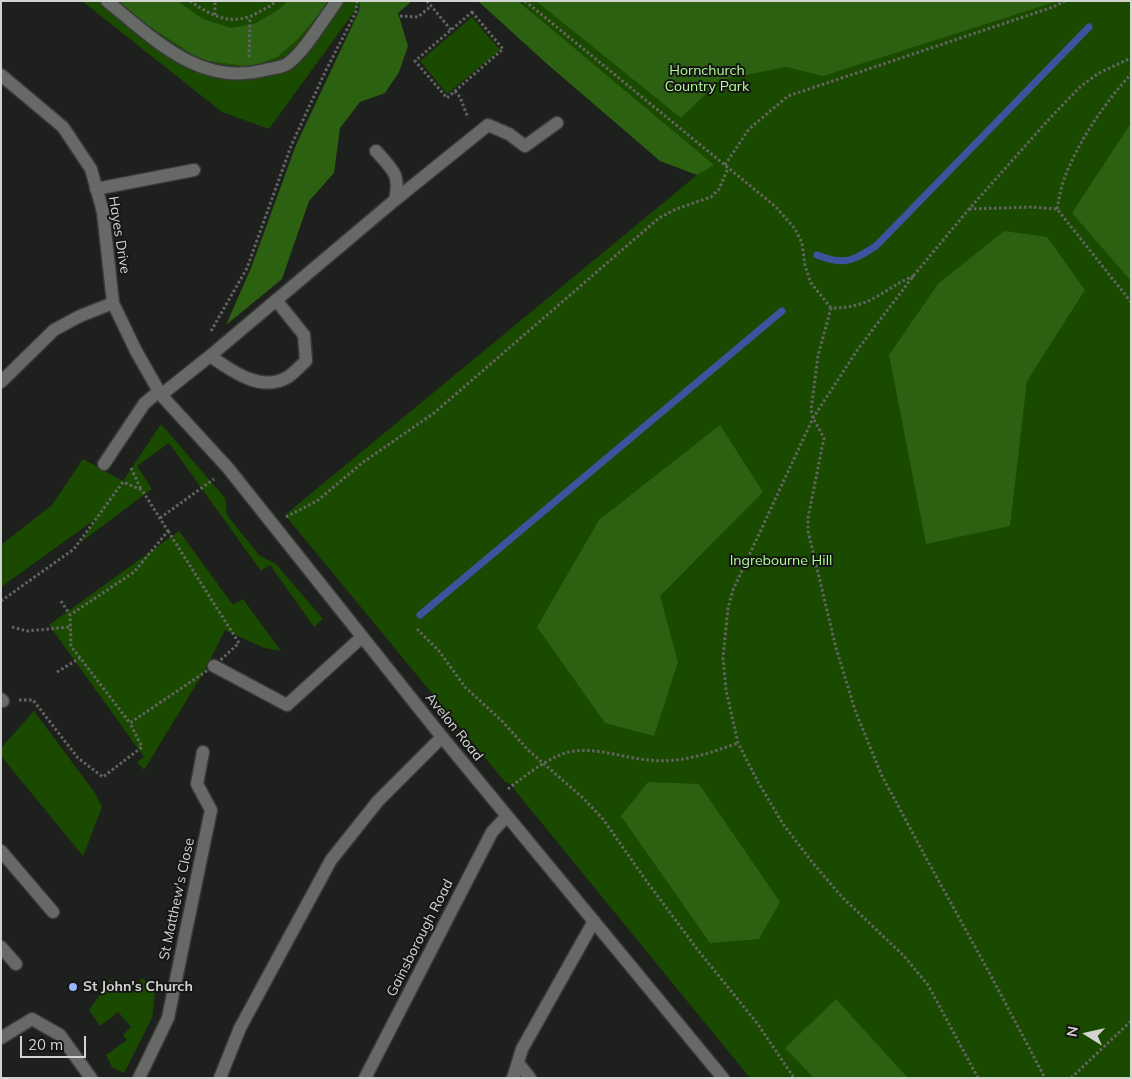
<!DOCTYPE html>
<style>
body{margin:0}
#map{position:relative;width:1132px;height:1079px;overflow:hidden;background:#1e201d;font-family:Mulish,sans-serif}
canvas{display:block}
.frame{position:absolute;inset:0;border:2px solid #d2d4d2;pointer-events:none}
.north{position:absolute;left:1062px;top:1009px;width:50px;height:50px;-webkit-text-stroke:4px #151714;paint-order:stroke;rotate:280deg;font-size:14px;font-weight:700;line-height:20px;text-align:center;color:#d2d4d2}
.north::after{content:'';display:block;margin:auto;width:18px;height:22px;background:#d2d4d2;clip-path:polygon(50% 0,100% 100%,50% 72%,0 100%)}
.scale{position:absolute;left:20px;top:1036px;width:66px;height:22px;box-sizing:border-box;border:2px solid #d2d4d2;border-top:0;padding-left:6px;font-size:15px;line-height:18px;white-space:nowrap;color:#d2d4d2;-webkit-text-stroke:4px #151714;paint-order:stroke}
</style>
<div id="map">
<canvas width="1132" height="1079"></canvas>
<div class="frame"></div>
<div class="north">N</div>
<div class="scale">20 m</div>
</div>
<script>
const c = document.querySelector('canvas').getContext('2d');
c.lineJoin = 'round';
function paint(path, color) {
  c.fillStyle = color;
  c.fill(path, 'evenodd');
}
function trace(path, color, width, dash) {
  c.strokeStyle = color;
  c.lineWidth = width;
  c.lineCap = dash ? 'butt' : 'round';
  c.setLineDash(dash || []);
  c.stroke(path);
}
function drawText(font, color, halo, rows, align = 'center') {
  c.font = font + ' Mulish,sans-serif';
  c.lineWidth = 4;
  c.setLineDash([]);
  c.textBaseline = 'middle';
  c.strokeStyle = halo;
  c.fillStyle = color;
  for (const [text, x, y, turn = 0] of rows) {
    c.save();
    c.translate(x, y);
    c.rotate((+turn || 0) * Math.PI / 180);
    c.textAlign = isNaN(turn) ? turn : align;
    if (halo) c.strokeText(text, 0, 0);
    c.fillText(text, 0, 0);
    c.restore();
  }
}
paint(new Path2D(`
 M82 1H362L269 129 222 112Z
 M495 1H1131V1078H750L509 783 505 782 285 515 697 175Z
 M472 17 500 50 447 94 420 61Z
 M161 424 225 498 227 515 259 555 276 564 323 619 314 627 270 565 261 571 169 443 137 466 152 489 81 542 97 518 1 587V545L52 505 83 459 123 481Z
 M179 531 233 605 243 599 281 651 264 648 225 630 205 670 144 770 137 762 144 757 49 625Z
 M34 711 95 793 102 807 83 856 1 756V748Z
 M142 978 155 991 152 1018 124 1073 112 1067 106 1055 127 1040 123 1035 131 1027 118 1012 100 1026 89 1010 110 980 131 993Z`), '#1a4900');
paint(new Path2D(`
 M117 1H177L203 19 231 28 254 24 280 9 287 1H330L297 40 277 57 251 67 201 60 138 19Z
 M360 1H412L398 13 408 46 399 72 385 93 360 102 340 128 334 173 309 201 282 279 226 325 251 268 296 145 359 11Z
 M478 1H518L714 165 697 175 660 161 546 63Z
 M536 1H1058L823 76 786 67 720 80 681 118Z
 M1131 123V281L1072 213Z
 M1004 231 1047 237 1085 290 1027 381 1010 526 926 544 889 355 938 284Z
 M720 425 763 492 660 596 678 662 654 736 605 723 537 627 599 520Z
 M648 782 699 784 780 902 759 939 710 943 621 816Z
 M836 999 908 1078H814L785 1048Z`), '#2b6111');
trace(new Path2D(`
 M817 255C845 266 852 261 876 246L1089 27
 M420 615 782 311`), '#3d539d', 7);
const lane = new Path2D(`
 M107 1C154 39 200 87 265 70 271 68 281 68 287 64 304 53 324 18 337 1
 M96 189 194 170
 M395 200 488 125 509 134 525 146 557 123
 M210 356C232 371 261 393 288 377 294 373 300 366 306 361L304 335 276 300
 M161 395 210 356 395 200C401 174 392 169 376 151
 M104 464 144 404 159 391
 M214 666 287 705 362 637
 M1 1038 32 1019 60 1035 91 1078
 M518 1063 530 1078
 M220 1078 240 1028 331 860 378 801 442 737
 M513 1078 522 1049 594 921`);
const street = new Path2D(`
 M1 75 63 127 91 169 103 212 113 303 136 351 161 395 228 468 442 737 723 1078
 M1 382 54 330 80 316 113 303
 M1 699 3 701
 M1 851 53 912
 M1 947 16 964
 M139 1078 168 1018 211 810 197 784 203 752
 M365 1078 492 832 507 816`);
trace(lane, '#383a38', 15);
trace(street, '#383a38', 15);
trace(new Path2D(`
 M190 1C213 17 233 27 259 12 265 9 271 6 276 1
 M427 1 451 30
 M525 1 776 207 795 229 802 243 805 266 811 283 831 308
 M472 12 503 49 447 98 415 61Z
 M215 15V1
 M400 16 418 17 431 6
 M249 57 250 17
 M455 91 460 97 468 118
 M725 165 749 129 788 96 1053 7 1065 1
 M969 209 1032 207 1057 209 1131 302
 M1057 209C1059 200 1060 191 1063 182 1077 143 1103 105 1131 74
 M914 276C900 281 889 290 876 297 862 305 848 308 831 308L818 356 811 410 813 418 824 438 808 518V531L836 648 855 710 881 774 925 856 990 974 1045 1078
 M211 331 247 268 291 146 326 70 356 12 357 1
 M131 468 141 489
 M286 517 317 501 362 463 434 413 659 218 676 209 711 197 719 189 728 168
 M160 518 214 479
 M168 531 239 643 214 666 130 723 71 646 70 615 134 572Z
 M1 601 74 549 123 482 142 490 168 531
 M61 601 70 615
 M12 627 27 631 70 627
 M417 629 439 651 465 687 503 722 528 750 582 797 603 819 645 879 697 949 757 1023 794 1078
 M57 672 80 658
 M19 700H33L78 758 103 777 142 747 130 723
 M508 789C525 776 542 762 562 754 590 744 621 758 649 760 680 764 710 753 738 743
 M978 1078 928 985 904 956 842 897 812 862 783 824 758 782 738 743 726 690 723 658 728 608 733 590 813 418 858 349 914 275 969 209 1051 117 1081 86 1099 73 1131 58
 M1071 1078 1131 1021`), '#636563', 3, [2.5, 2.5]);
trace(lane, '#676966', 12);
trace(street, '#676966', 12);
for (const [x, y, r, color] of [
 [73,987,5,"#9bb5fd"]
]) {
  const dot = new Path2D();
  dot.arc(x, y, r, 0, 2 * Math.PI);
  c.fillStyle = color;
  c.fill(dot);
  trace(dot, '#151714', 2);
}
drawText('14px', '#b0fc95', '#151714', [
 ["Hornchurch",707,71],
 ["Country Park",707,87],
 ["Ingrebourne Hill",781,561]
]);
drawText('14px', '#d2d4d2', '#151714', [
 ["Hayes Drive",119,235,81],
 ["Avelon Road",454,727,51],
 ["St Matthew's Close",177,899,-78],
 ["Gainsborough Road",420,938,-63]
]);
drawText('bold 14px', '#d2d4d2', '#151714', [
 ["St John's Church",83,987]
], 'left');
</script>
